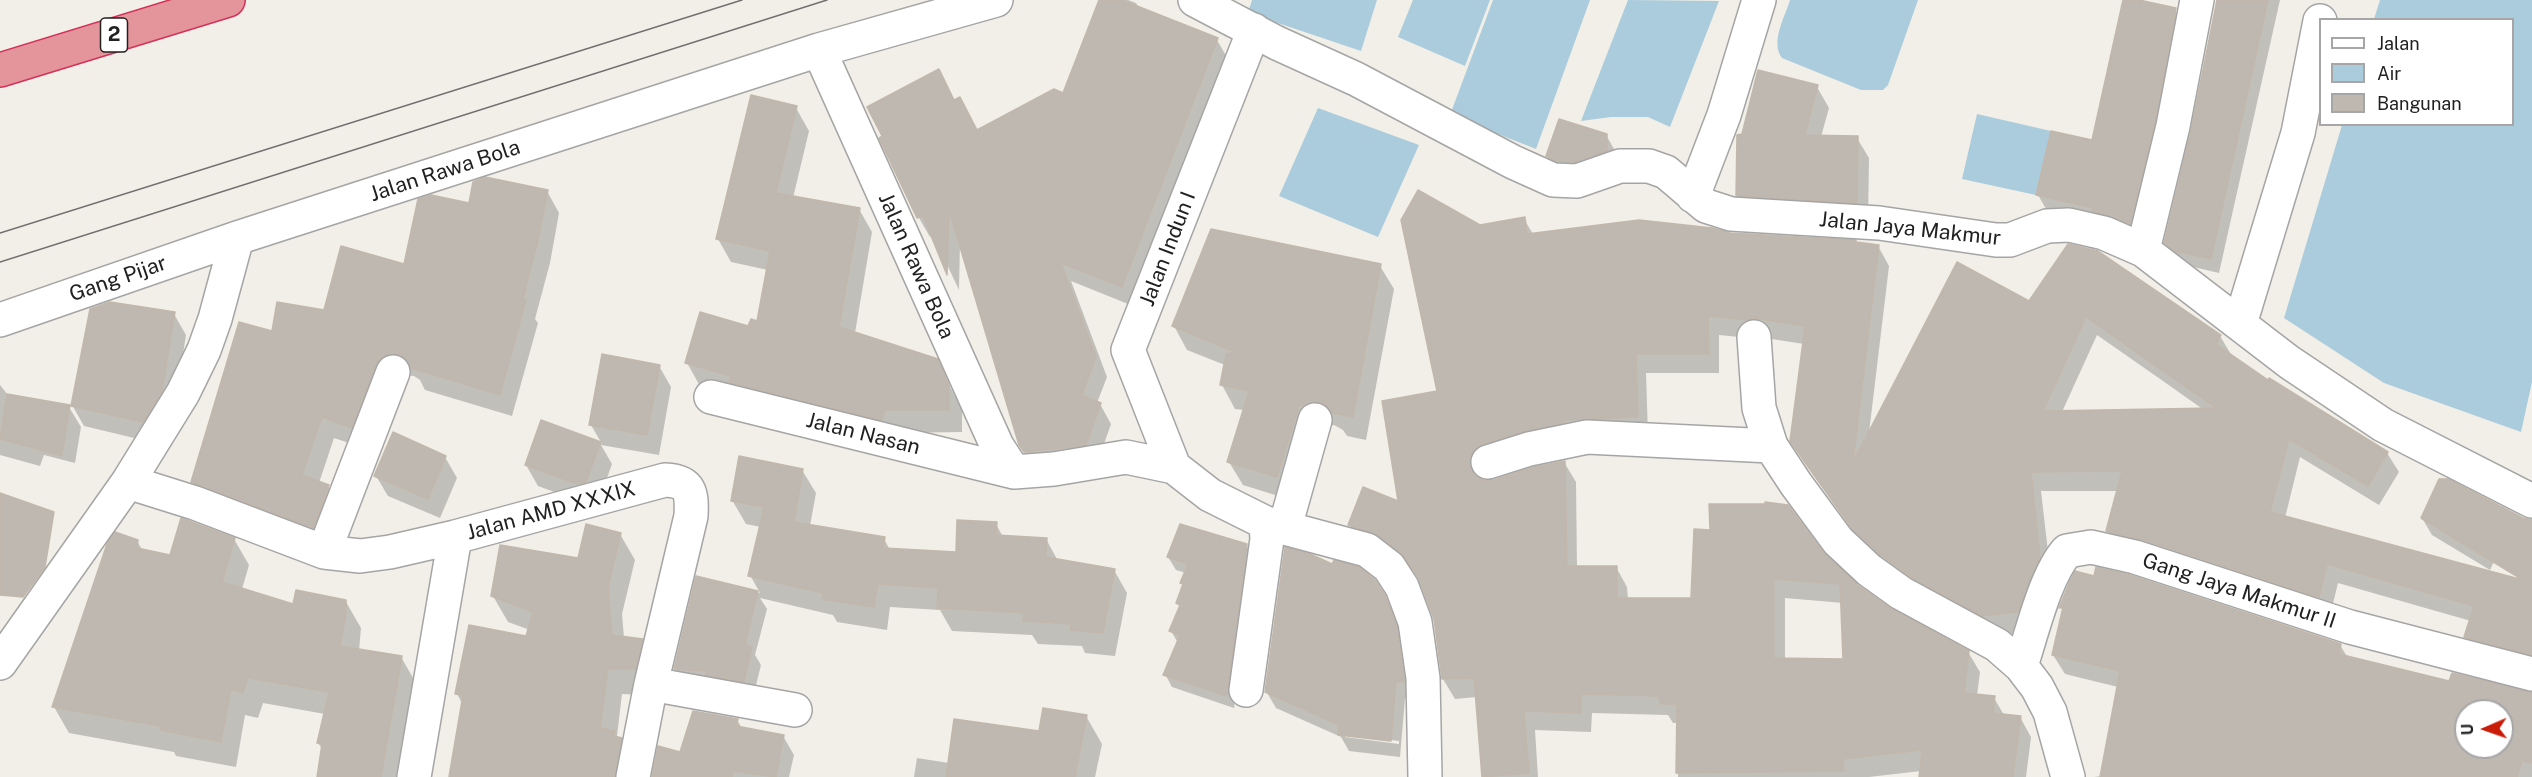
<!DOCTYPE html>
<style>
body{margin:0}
#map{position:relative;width:2532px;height:777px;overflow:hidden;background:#f1efe8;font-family:"Public Sans",sans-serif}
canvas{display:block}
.legend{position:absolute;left:2319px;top:18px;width:195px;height:108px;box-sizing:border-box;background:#fff;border:2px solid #a6a6a6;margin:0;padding:8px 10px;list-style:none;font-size:18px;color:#212121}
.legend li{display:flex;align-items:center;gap:12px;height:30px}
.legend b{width:30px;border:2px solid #a6a6a6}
.north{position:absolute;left:2454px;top:699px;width:60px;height:60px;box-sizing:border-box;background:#fff;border:2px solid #a6a6a6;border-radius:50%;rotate:268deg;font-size:16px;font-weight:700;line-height:24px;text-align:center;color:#212121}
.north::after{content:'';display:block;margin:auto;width:21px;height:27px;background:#c91c09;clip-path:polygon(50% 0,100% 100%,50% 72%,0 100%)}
</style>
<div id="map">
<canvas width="2532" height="777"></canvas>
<ul class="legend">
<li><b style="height:8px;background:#fff"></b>Jalan</li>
<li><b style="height:16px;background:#abccdc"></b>Air</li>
<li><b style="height:16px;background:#beb8b1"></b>Bangunan</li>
</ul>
<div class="north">U</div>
</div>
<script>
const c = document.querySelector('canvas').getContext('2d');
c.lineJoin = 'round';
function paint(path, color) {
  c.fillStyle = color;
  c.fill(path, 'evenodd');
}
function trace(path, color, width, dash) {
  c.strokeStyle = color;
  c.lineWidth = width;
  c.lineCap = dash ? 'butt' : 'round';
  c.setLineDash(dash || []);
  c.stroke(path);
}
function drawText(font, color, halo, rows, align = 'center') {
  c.font = font + ' "Public Sans",sans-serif';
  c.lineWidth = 5;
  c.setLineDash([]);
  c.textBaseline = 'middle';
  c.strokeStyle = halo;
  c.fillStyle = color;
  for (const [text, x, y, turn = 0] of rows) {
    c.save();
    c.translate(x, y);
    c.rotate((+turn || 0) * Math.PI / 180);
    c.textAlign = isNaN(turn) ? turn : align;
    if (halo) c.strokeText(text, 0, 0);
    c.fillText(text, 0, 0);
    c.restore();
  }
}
paint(new Path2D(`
 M1252 0H1377L1361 51 1248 13Z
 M1413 0H1490L1465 66 1398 37Z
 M1493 0H1590L1536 149 1450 115Z
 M1628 0 1719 1 1670 127 1648 117H1611L1581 121Z
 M1790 0H1918L1888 85 1883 90H1861L1782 58C1770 42 1785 17 1790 0Z
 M2380 0H2532V382L2521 432 2384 383 2284 318 2342 125 2512 124V20L2374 19Z
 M1318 108 1419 145 1378 237 1279 196Z
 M1977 114 2051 131 2036 195 1962 179Z`), '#abccdc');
paint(new Path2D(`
 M1100 0H1128L1136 3 1139 8 1217 40 1228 59 1133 306 1071 281 1107 377 1097 403 1100 404 1111 424 1097 464H1032L1020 444 960 242 959 290 933 235 930 237 919 218 881 139 939 71 955 101 977 132 1064 95Z
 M2124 0 2175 10 2187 30 2142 244 2050 216 2038 195 2093 142Z
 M2219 0H2280L2219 273 2185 265 2175 258 2166 242 2193 131Z
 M1817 87 1829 108 1821 137 1857 138 1869 158 1868 223 1750 216 1738 195 1743 136Z
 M796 108 809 131 793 198 859 209 872 232 855 333 937 361 962 410V432L898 433 700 386 687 363 759 323 768 270 731 262 718 239Z
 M1606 135 1618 156 1559 177 1547 156Z
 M547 191 559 213 550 263 535 319 538 323 512 416 425 390 420 380 414 376 402 375 364 448 334 438 319 483 328 487 341 508 325 549 206 504 193 482 274 333 325 312 405 266 470 205Z
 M1524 219 1533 234H1730L1878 246 1889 266 1869 433 2030 303 2097 252 2220 336 2232 356 2268 382 2387 453 2399 472 2379 505 2300 457 2285 518 2520 581 2529 560 2532 561V671L2477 657 2466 637 2471 621 2338 583 2330 616 2119 551 2107 531 2118 491H2041L2051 578 2029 632 1995 635 1924 597 1865 548 1803 461 1791 440 1804 344 1765 338 1760 339 1719 335V373H1646L1648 436 1486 469 1480 480 1493 481 1564 462 1576 482 1577 568 1616 567 1627 587 1628 599H1693L1822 553 1857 586 1891 611 1968 652 1980 672 1977 696 1994 698 2004 715 2020 717 2031 737 2026 777H1920L1921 771 1869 777H1678V723H1673L1668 715 1592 713 1591 732 1535 730 1538 777H1484L1477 697 1455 699 1443 679 1435 619 1422 584 1414 572 1391 555 1361 545 1349 525 1399 503 1439 392 1479 227ZM2097 335 2163 381 2204 410 2062 412ZM1785 598 1843 603 1845 661 1785 660Z
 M1380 266 1394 289 1366 440 1347 436 1343 430 1334 425 1312 429 1291 500 1243 485 1229 462 1244 410 1235 409 1222 385 1225 365 1187 350 1174 326Z
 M174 314 186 335 174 412 155 443 84 426 72 405Z
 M659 366 671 387 659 455 601 445 612 464 598 503 590 505 538 486 526 465 542 422 602 444 591 425Z
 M0 385 8 395 69 407 81 427 75 463 44 455 40 466 0 455Z
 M445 457 457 478 440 518 388 496 376 476Z
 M802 470 816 493 810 526 884 539 890 550 957 553 996 524 1003 537 1046 539 1058 561 1114 570 1127 593 1115 656 1085 653 1082 646 1038 644 1032 635 952 631 940 610 890 607 887 630 837 622 833 615 760 598 767 609 755 655 761 665 753 697 685 685 675 669 697 578 760 593 750 575 761 527 746 524 732 500Z
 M2422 518 2511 525 2490 570 2432 535Z
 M620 534 635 560 622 614 624 638 636 640 651 666 644 695 622 694 617 736 630 758 626 777H452L463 705 457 694 527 638 530 630 508 622 493 596 579 560Z
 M234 539 249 565 242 589 294 606 346 602 361 628 359 651 401 657 416 683 400 777H318L323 750 318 743 325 714 263 703 258 718 245 715 236 767 176 756 174 752 69 733 54 707 137 541 143 551 171 557Z
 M1246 545 1254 558 1234 708 1172 687 1165 674 1178 643 1171 631 1181 608 1178 603 1186 573 1176 570 1168 557Z
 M2076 573 2340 645 2348 658 2450 683 2532 694V777H2094L2102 776 2118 687 2065 674 2053 655 2064 613 2061 608ZM2466 711H2502V747H2466Z
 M1384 596 1394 613 1405 644 1413 698H1405L1400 757 1349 751 1341 737 1276 708 1266 691ZM1345 734 1399 741V744L1345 737Z
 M1086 716 1102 744 1095 777H914L917 758 949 763Z
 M737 720 742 728 783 736 794 755 789 777H663L681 753Z`), '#0003');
const building = new Path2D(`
 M1099 0H1122L1218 38 1122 287 1061 263 1096 357 1082 395 1101 403 1086 445 1024 452 1019 445 949 210 947 275 923 216 917 218 879 138 882 136 867 107 939 69 954 100 960 97 977 130 1054 89 1063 93Z
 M2123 0H2139L2176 8 2155 122 2130 224 2092 211 2093 208 2036 195 2051 131 2092 140Z
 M2217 0H2268L2211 259 2175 251 2164 243 2191 130Z
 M1758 70 1818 85 1805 135 1858 136 1857 203 1736 196 1737 135 1742 134Z
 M751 95 797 106 776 193 860 208 839 327 938 359 949 385V410H885L882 420 729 382 731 376 685 363 700 312 748 326 751 319 757 321 770 251 716 239Z
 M1559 119 1607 134V151L1574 162 1557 161 1546 156Z
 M485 177 548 190 538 240 523 299 526 300 500 395 411 368 407 360 399 354H389L379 358 352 428 322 417 302 475 329 485 313 528 191 482 239 322 272 331 277 302 324 310 341 246 404 264 418 199 431 195 469 203 473 182Z
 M1418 190 1480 225 1525 217 1527 234 1639 220 1712 228 1730 233 1856 240V242L1879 245 1853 462 1957 262 2029 301 2068 244 2098 251 2221 335 2216 344 2268 380 2269 378 2388 452 2368 486 2289 439 2270 512 2523 580 2421 518 2439 479H2448L2523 518 2532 520V655L2464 637 2474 606 2327 564 2319 597 2141 539 2106 531 2122 471 2031 472 2040 557 2018 612 1982 616 1911 577 1881 555 1852 528 1790 441 1805 326 1753 318 1748 320 1708 316 1709 354H1636L1638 417 1564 420V423L1525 431 1482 444 1475 449 1470 457V467L1475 475 1483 480H1494L1534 467 1565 461 1567 566H1617V598H1691L1694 529 1710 530 1709 504H1765V502L1788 505 1823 552 1858 585 1892 609 1969 651 1964 693 1995 696 1993 713 2021 716 2013 777H1919L1922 750 1843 759 1844 771 1676 773 1677 704H1660L1659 696 1581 694V713L1524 711 1529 773 1482 777 1474 678 1442 679 1434 619 1418 577 1401 552 1378 535 1348 525 1363 487 1398 501 1382 401 1437 391 1401 220ZM2086 317 2150 362 2216 408 2043 411ZM1774 579 1840 584 1843 659 1774 658Z
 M1211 229 1381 264 1353 417 1332 413 1328 407 1319 402 1299 406 1277 477 1227 462 1249 391 1220 385 1226 354 1235 352 1172 326Z
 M110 302 175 312 162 391 143 422 71 406 90 309Z
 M602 354 660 365 647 435 589 425Z
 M7 394 70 405 62 456 0 439Z
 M541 420 601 442 586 482 577 484 525 465Z
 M393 432 446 456 428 499 374 476Z
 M739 456 803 469 794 522 885 537 883 548 956 552 957 520 997 522 996 535 1047 538 1046 557 1115 569 1103 633 1070 630 1072 624 1023 621 1024 613 937 608 938 588 878 584 874 607 822 599 823 593 748 576 764 507 731 501Z
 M0 493 54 512 45 567 23 597 0 595Z
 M181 518 235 538 222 582 293 604 296 590 346 600V614L340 646 402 656 381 777H317L322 744 317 743 329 692 248 678 243 693 231 689 221 742 160 730V726L52 707 107 544 115 532 138 540 137 548 170 555Z
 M586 524 621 533 608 587 612 635 643 639 635 669H608L600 728 615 731 614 736 622 738 615 777H449L463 695 455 694 469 625 526 636 533 612 491 596 500 545 578 558Z
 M1180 524 1247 544 1227 696 1163 675 1180 635 1169 631 1180 605 1176 603 1183 584 1180 583 1188 564 1167 557Z
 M1285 547 1310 554 1332 564 1334 560 1359 567 1375 580 1385 595 1397 627 1404 680V682H1396L1391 741 1338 735 1339 725 1265 692Z
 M2096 567 2130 575 2341 644 2339 654 2449 681 2452 673 2532 692V763L2522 761 2517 777H2100L2120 671 2052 655 2063 607 2059 608 2069 583 2075 571 2094 576ZM2466 711H2502V747H2466Z
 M696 576 758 591 745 645 752 647 744 682 705 675 707 671 674 669Z
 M1043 708 1087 715 1075 777H946L954 719 1039 731Z
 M693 711 738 719 736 726 784 735 776 777 733 771 732 777H652L658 746 680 752Z`);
paint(building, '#beb8b1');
trace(building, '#c2b7ab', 1.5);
const minor = new Path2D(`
 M1195 0 1277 43 1356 79 1513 162 1553 180 1577 181 1620 166H1649L1666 172 1706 206 1731 214 1879 223 1996 240H2010L2047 226 2069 225 2104 233 2143 250 2289 362 2383 425 2532 501
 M819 50 997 446 1014 472 1054 469 1126 457 1174 467 1210 495 1266 523 1367 550 1389 567 1402 587 1415 622 1423 678 1425 777
 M1693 196 1724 115 1759 0
 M2143 250 2173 126 2197 0
 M0 320 237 238 819 50 996 0
 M2240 324 2298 133 2320 21
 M1754 337 1759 408 1771 446 1796 484 1838 541 1869 570 1901 593 1997 645 2021 666 2037 687 2050 712 2068 777
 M711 397 1014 472
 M1488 462 1529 449 1587 437 1771 446
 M1174 467 1128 350 1254 30
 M128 482 195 503 324 552 360 556 390 552 455 537 665 480C691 481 692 493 691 516L651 684 633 777
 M1285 527 1315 420
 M324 552 393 372
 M0 663 128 482 183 393 204 350 215 319 237 238
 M2021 666C2032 633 2045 576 2067 551L2091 547 2135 557 2350 627 2532 674
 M651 684 795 710
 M1246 690 1267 539 1266 523
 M414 777 455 537`);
const motorway = new Path2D(`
 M0 70 228 0`);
trace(minor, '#a5a5a5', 36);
trace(motorway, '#d43058', 36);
trace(minor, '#fff', 33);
trace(motorway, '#e4949b', 33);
trace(new Path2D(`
 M0 233 742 0
 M0 262 827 0`), '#6f6f6f', 1.5);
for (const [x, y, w] of [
 [114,35,27]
]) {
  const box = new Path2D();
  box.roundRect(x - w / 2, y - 17, w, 34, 4.5);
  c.fillStyle = '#fff';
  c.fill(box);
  trace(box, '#212121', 1.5);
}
drawText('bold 20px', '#212121', null, [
 ["2",114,35]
]);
drawText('21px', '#212121', '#fff', [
 ["Jalan Rawa Bola",445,171,-18],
 ["Jalan Jaya Makmur",1910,229,6],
 ["Jalan Indun I",1168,249,-69],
 ["Jalan Rawa Bola",916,266,66],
 ["Gang Pijar",118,279,-19],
 ["Jalan Nasan",863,434,14],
 ["Jalan AMD XXXIX",551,511,-15],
 ["Gang Jaya Makmur II",2239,591,18]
]);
</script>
